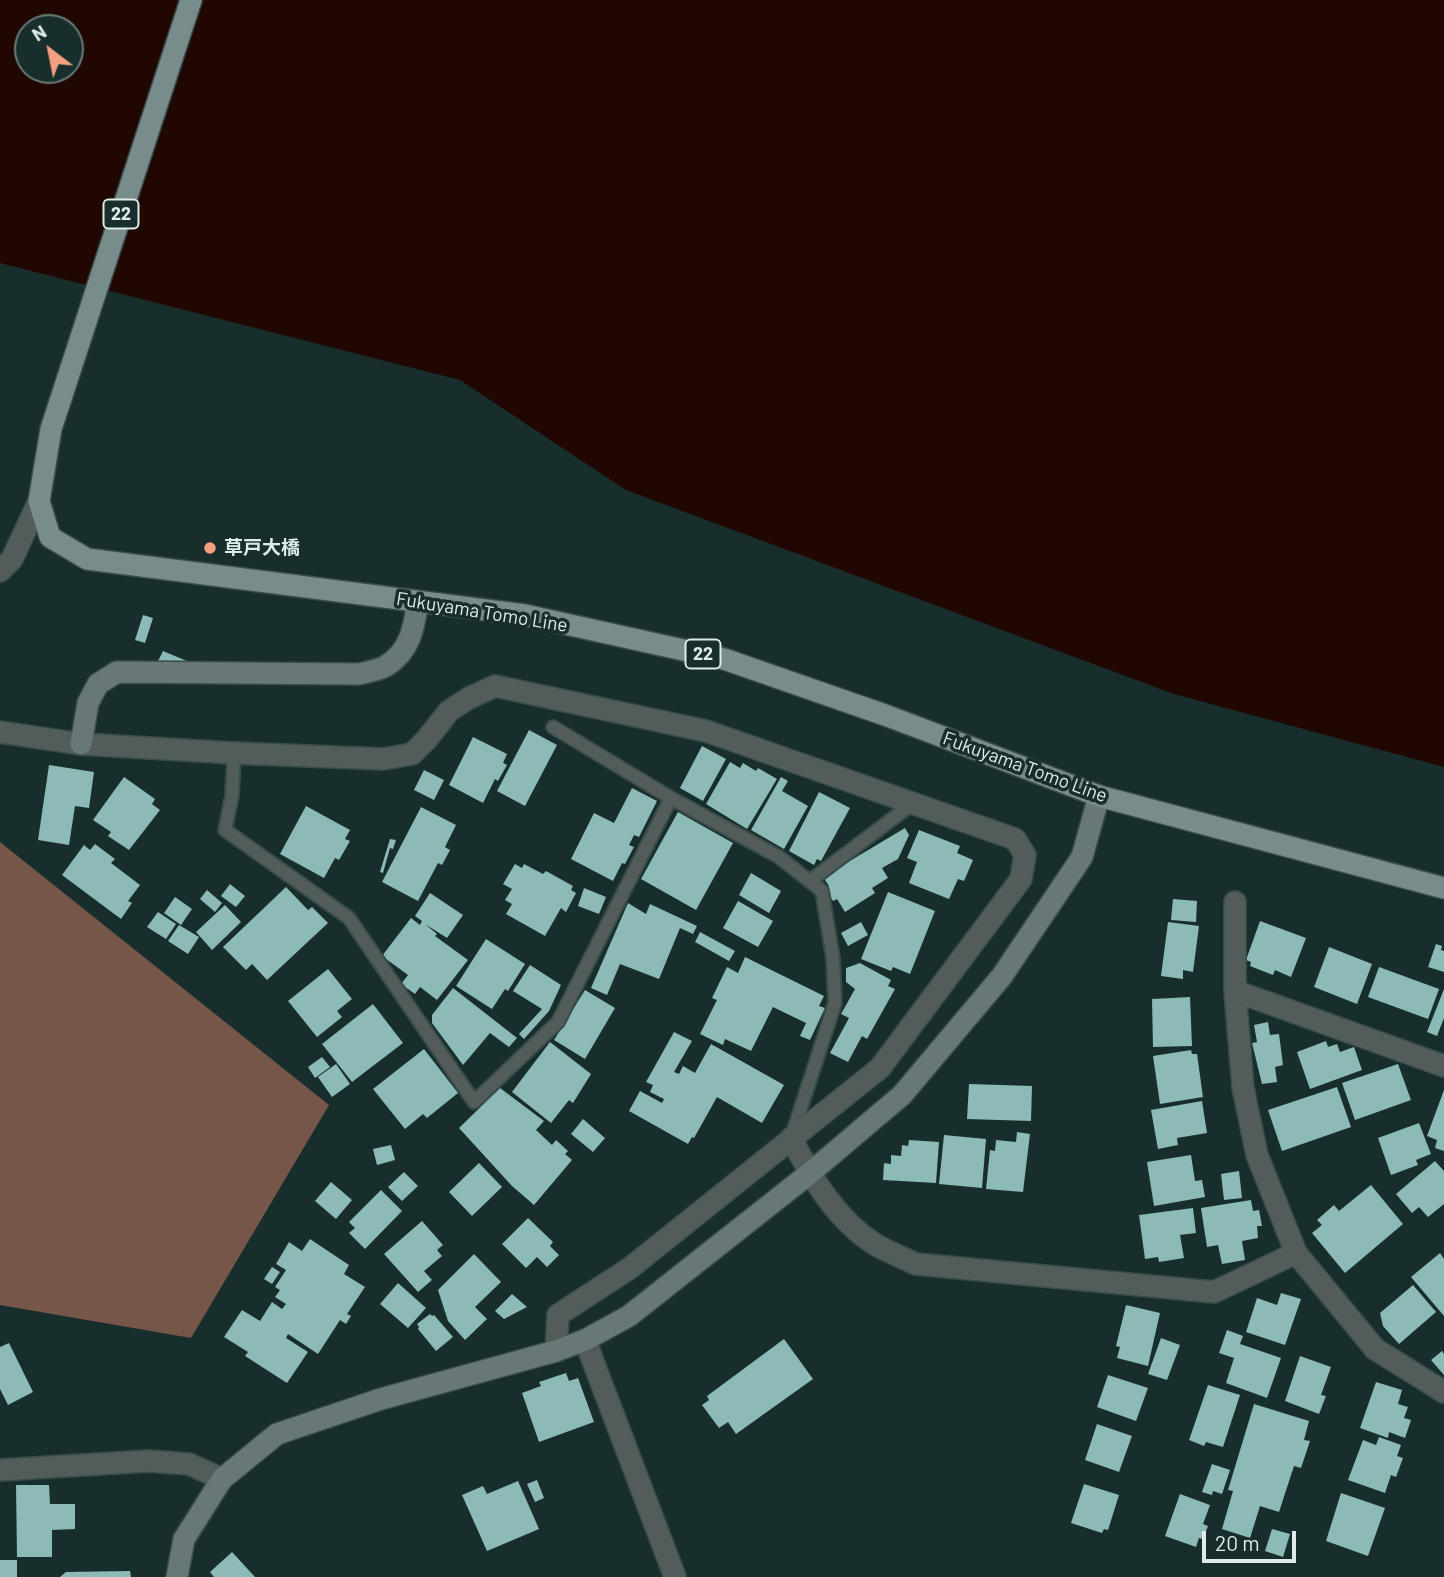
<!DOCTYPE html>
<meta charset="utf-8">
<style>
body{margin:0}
#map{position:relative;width:1444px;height:1577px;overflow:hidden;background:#182e2c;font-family:Barlow,sans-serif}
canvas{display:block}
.north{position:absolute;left:14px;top:14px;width:70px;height:70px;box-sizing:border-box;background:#182e2c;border:2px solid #677a78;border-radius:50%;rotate:328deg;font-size:19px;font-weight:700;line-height:28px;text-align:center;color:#deebea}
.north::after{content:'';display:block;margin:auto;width:24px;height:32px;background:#f2a081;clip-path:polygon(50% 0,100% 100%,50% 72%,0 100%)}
.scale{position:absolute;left:1202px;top:1531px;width:94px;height:32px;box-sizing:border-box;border:4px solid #deebea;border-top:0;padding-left:9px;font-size:21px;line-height:24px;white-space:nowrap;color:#deebea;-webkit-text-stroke:5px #182e2c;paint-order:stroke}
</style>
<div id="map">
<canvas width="1444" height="1577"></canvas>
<div class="north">N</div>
<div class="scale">20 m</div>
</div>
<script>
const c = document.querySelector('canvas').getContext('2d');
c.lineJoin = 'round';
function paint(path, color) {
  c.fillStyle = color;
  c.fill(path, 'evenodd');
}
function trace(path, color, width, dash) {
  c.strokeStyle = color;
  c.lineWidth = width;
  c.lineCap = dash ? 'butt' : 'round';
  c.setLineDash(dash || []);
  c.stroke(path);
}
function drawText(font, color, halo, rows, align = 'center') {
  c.font = font + ' Barlow,"Noto Sans JP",sans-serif';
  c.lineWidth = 7;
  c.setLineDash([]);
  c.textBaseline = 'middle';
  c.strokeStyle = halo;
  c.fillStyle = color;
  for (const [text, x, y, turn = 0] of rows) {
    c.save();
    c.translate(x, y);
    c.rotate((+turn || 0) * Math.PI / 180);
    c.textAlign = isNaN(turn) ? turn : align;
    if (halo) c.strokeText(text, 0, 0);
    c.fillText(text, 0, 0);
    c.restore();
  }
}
paint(new Path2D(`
 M0 842 329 1105 191 1338 0 1305Z`), '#77564a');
paint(new Path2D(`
 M0 0H1444V767L1174 694 626 490 460 380 0 263ZM28 28H70V70H28Z`), '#210701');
paint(new Path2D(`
 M143 615 153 618 145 643 135 640Z
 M163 651 187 661 183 671 158 661Z
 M529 730 557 745 525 806 497 791Z
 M473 737 507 754 503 763 507 765 498 781 495 779 483 803 449 785Z
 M702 746 726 759 703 801 680 788Z
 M730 762 740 768 743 763 756 771 758 768 777 779 747 829 706 804Z
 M49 765 94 772 89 808 75 806 69 845 38 840Z
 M424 770 444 780 434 800 414 790Z
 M124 777 155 799 152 804 160 810 129 850 108 836 111 832 93 820Z
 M781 777 788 781 782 791 808 806 784 849 751 830Z
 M632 788 657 801 639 837 634 835 629 845 634 847 625 864 622 863 613 881 571 859 594 813 614 823Z
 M819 792 850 808 821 861 817 859 814 865 789 851Z
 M306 806 350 830 345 839 350 841 339 860 335 858 324 878 280 854Z
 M421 807 456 825 445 847 450 850 442 865 438 863 418 901 382 882Z
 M678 812 733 843 696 910 641 879Z
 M905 828 909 835 898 859 882 868 888 878 872 888 875 893 845 912 837 899 833 901 825 889 829 886 823 877Z
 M919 830 960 846 957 853 973 860 964 881 958 879 949 899 909 883 917 862 907 858Z
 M390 839 396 840 393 849 390 848 383 873 380 872Z
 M95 844 115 859 111 863 140 885 128 901 132 903 121 919 62 875 84 845 90 850Z
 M515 864 522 868 524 864 543 874 546 871 573 886 571 890 576 893 566 912 561 908 545 936 506 914 512 904 505 900 512 889 503 884Z
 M751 873 781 891 769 913 739 895Z
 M230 884 245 896 236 907 221 896Z
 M286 887 308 910 312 907 328 923 267 980 252 964 246 970 223 947Z
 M584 888 606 897 599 914 578 906Z
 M207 890 222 903 215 912 200 899Z
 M888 892 935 911 910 974 893 967 891 971 861 959Z
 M430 893 463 915 447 938 425 924 437 934 435 936 468 960 437 1000 420 987 415 994 401 984 408 975 382 956 411 918 420 925 422 921 415 916Z
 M175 897 192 909 181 925 164 913Z
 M1173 899 1197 901 1196 922 1171 920Z
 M738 901 773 921 758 947 723 928Z
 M628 903 646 914 650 904 697 926 693 934 680 928 659 979 620 964 607 995 591 988Z
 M225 905 241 922 212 950 196 932Z
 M158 912 176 924 166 939 147 927Z
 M1260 921 1306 938 1291 977 1275 970 1273 975 1250 966 1251 962 1246 960Z
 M861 922 868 935 848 946 841 933Z
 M1168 922 1199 926 1193 972 1183 970V979L1161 976Z
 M179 925 199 937 188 954 168 941Z
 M700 932 735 951 729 961 695 942Z
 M486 939 525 964 508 991 505 989 492 1009 456 986Z
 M1436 944 1442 946 1441 950 1444 951V972L1428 967Z
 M1329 947 1372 964 1357 1004 1314 987Z
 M745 957 824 996 819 1006 825 1008 810 1040 800 1036 806 1023 773 1007 751 1051 725 1039 723 1045 700 1034 717 1000 712 998 727 967 738 973Z
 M860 963 891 980 888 986 895 989 867 1039 862 1036 848 1062 830 1053 849 1018 841 1014 855 989 846 982V968Z
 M530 965 561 985 549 1011 524 1039 519 1034 542 1009 513 991Z
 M1379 967 1439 989 1428 1019 1368 997Z
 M328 969 352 999 337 1011 342 1017 317 1037 288 1001Z
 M453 988 517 1038 509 1047 490 1033 463 1065 432 1023V1015Z
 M1444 989V1018L1437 1036 1427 1032Z
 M585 990 615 1008 585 1059 554 1040Z
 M1190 997 1192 1046 1153 1047 1152 999Z
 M373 1004 403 1043 352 1082 322 1044Z
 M1268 1022 1270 1035 1279 1034 1283 1065 1275 1067 1277 1082 1262 1084 1252 1043 1257 1042 1254 1025Z
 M674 1032 692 1041 674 1072 679 1074 683 1066 695 1073 711 1044 784 1085 762 1123 717 1097 694 1138 692 1137 688 1144 629 1111 640 1091 662 1103 664 1099 650 1092 653 1085 646 1082Z
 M1326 1041 1328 1047 1337 1044 1340 1052 1354 1047 1362 1070 1310 1089 1297 1052Z
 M550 1042 591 1074 573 1103 569 1100 551 1123 512 1092Z
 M424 1049 458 1093 427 1118 423 1114 405 1129 373 1089Z
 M1191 1050 1192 1054H1197L1203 1097 1160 1104 1153 1056Z
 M322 1057 330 1067 315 1078 308 1067Z
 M336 1064 350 1084 332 1097 318 1077Z
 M1398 1064 1411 1100 1355 1120 1342 1083Z
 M969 1084 1032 1086 1031 1121 967 1119Z
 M1337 1087 1351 1127 1282 1151 1268 1110Z
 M500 1088 544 1121 536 1130 552 1145 556 1140 568 1151 565 1154 572 1160 534 1205 512 1186 459 1128Z
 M1444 1090V1151L1435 1148 1437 1140 1427 1136Z
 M1202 1101 1207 1133 1177 1138 1178 1145 1158 1149 1151 1110Z
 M583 1119 605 1138 593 1152 571 1134Z
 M1419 1123 1431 1154 1416 1160 1418 1165 1391 1175 1378 1138Z
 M1017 1132 1030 1134 1023 1192 986 1189 990 1150 995 1151 996 1140 1016 1142Z
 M944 1135 986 1139 982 1188 939 1184Z
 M909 1140 939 1142 936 1183 883 1180 884 1163 891 1164V1155L901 1156 902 1145 908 1146Z
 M391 1145 395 1160 377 1165 373 1149Z
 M1191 1155 1195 1181 1202 1180 1205 1197 1154 1206 1147 1162Z
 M1435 1161 1444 1171V1204L1428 1217 1419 1207 1412 1213 1396 1194Z
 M479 1163 502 1187 472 1216 449 1192Z
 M1239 1171 1242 1198 1224 1200 1221 1174Z
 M404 1172 418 1186 402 1201 388 1187Z
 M331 1182 352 1200 336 1219 315 1201Z
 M1371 1185 1403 1224 1345 1273 1312 1233 1322 1225 1317 1220 1334 1205 1339 1211Z
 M381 1190 402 1211 365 1249 349 1233 355 1228 349 1222Z
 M1251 1200 1253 1211 1259 1210 1262 1226H1257L1258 1238 1242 1241 1245 1260 1222 1264 1218 1245 1207 1247 1201 1208Z
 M1193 1208 1196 1233 1180 1235 1184 1258 1159 1262 1158 1257 1145 1259 1139 1215Z
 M528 1218 553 1242 550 1246 559 1255 547 1267 537 1257 526 1268 502 1244Z
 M422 1221 443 1245 437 1250 442 1256 424 1271 432 1280 418 1292 384 1254Z
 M310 1239 349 1265 344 1274 365 1287 347 1314 351 1316 346 1324 340 1320 318 1354 288 1334 286 1338 308 1352 287 1383 245 1356 248 1352 224 1337 242 1310 260 1321 272 1302 282 1309 286 1304 275 1297 280 1290 275 1287 286 1270 276 1264 289 1242 302 1251Z
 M1440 1253 1444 1259V1316L1411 1277Z
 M474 1254 501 1282 475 1307 487 1319 465 1340 448 1321 438 1290Z
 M272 1267 280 1272 272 1284 264 1279Z
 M398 1283 426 1308 408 1328 380 1304Z
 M1413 1285 1436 1312 1399 1344 1383 1326 1380 1313Z
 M1281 1293 1301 1299 1285 1345 1246 1332 1257 1298 1277 1305Z
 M512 1294 527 1307 504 1319 495 1311Z
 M1126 1305 1160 1313 1148 1366 1117 1358 1120 1347 1116 1346Z
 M430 1314 432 1316 434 1315 453 1337 436 1351 418 1329 419 1327 417 1324Z
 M1227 1330 1243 1336 1240 1344 1281 1358 1267 1398 1226 1383 1234 1358 1219 1353Z
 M1161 1338 1180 1345 1167 1380 1148 1374Z
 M784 1339 813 1379 736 1434 728 1422 719 1428 702 1405 709 1400 707 1396Z
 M9 1343 33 1392 8 1405 0 1389V1347Z
 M1442 1351 1444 1354V1375L1431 1360Z
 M1300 1356 1331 1367 1321 1395 1326 1396 1319 1414 1285 1401Z
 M566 1373 569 1381 578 1378 594 1422 539 1442 522 1393 541 1386 539 1382Z
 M1108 1375 1148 1388 1136 1421 1097 1407Z
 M1376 1382 1402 1390 1398 1404 1408 1407 1404 1418 1411 1420 1405 1438 1389 1432 1388 1438 1360 1428Z
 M1208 1385 1240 1395 1223 1447 1206 1442 1204 1446 1189 1440Z
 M1254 1404 1309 1421 1304 1440 1310 1441 1301 1468 1294 1466 1279 1512 1260 1506 1250 1538 1222 1529 1233 1491 1228 1490Z
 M1097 1424 1132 1436 1119 1472 1085 1460Z
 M1379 1437 1401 1445 1397 1456 1403 1458 1396 1477 1391 1475 1385 1493 1348 1480 1363 1440 1376 1445Z
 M1212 1464 1230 1470 1222 1494 1213 1491 1212 1495 1202 1492Z
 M537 1480 544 1498 535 1502 527 1484Z
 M518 1481 539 1529 487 1551 462 1495 483 1486 487 1494Z
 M1084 1484 1119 1495 1108 1530 1104 1529 1102 1533 1071 1523Z
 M16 1485H49L50 1504H75V1529L52 1530V1557H17Z
 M1341 1493 1385 1508 1368 1556 1326 1541Z
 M1180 1494 1210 1505 1203 1524 1208 1526 1203 1539 1199 1538 1196 1547 1165 1536Z
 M1272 1529 1290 1534 1283 1557 1265 1551Z
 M232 1552 255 1577H214L210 1572Z
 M0 1560H17V1577H0Z
 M130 1571 131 1577H60L66 1572Z`), '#8cbab6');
const lane = new Path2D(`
 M553 727 671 798 779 857 822 891 833 958 835 1003 791 1138
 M234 753 232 796 225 830 349 918 474 1102 558 1022 671 798
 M810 881 912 804`);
const street = new Path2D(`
 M0 571 12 559 39 501
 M0 732 81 744 234 753 383 759 412 754 427 739 449 711 469 698 495 686 706 731 1015 839 1025 855 1021 879 880 1068 630 1268 558 1315 556 1351
 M1235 902V991L1243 1088 1257 1155 1296 1253 1375 1349 1444 1392
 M1235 991 1444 1066
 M791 1138C812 1178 836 1220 876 1245 889 1252 903 1258 916 1264L1214 1292 1296 1253
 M585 1340 675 1577
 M0 1470 148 1461 189 1464 222 1479`);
const secondary = new Path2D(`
 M81 744 88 703 98 684 117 672 359 674C367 672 379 670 386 666 411 651 414 626 418 601
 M177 1577 184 1539 222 1479 277 1434 381 1399 556 1351 585 1340 629 1316 810 1173 902 1095 1002 976 1082 857 1099 796`);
const primary = new Path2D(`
 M191 0 51 429 39 501 50 537 87 559 525 615 724 659 885 715 1099 796 1444 888`);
trace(lane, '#384c4a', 16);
trace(street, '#384c4a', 24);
trace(secondary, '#384c4a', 24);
trace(primary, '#384c4a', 24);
trace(lane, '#525c5b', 12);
trace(street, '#525c5b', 21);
trace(secondary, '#687876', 21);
trace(primary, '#788d8b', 21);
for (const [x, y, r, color] of [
 [210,548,7,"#f2a081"]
]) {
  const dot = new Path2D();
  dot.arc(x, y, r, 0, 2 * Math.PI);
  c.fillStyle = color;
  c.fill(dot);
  trace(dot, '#182e2c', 2.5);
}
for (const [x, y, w] of [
 [121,214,35],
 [703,654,35]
]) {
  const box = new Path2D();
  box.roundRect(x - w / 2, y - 14.5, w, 29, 5);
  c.fillStyle = '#182e2c';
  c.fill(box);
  trace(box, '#deebea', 2);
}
drawText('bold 18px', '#deebea', null, [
 ["22",121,214],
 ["22",703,654]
]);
drawText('bold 19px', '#deebea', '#182e2c', [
 ["草戸大橋",224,548]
], 'left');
drawText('19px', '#deebea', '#182e2c', [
 ["Fukuyama Tomo Line",482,612,9],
 ["Fukuyama Tomo Line",1025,767,20]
]);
</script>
